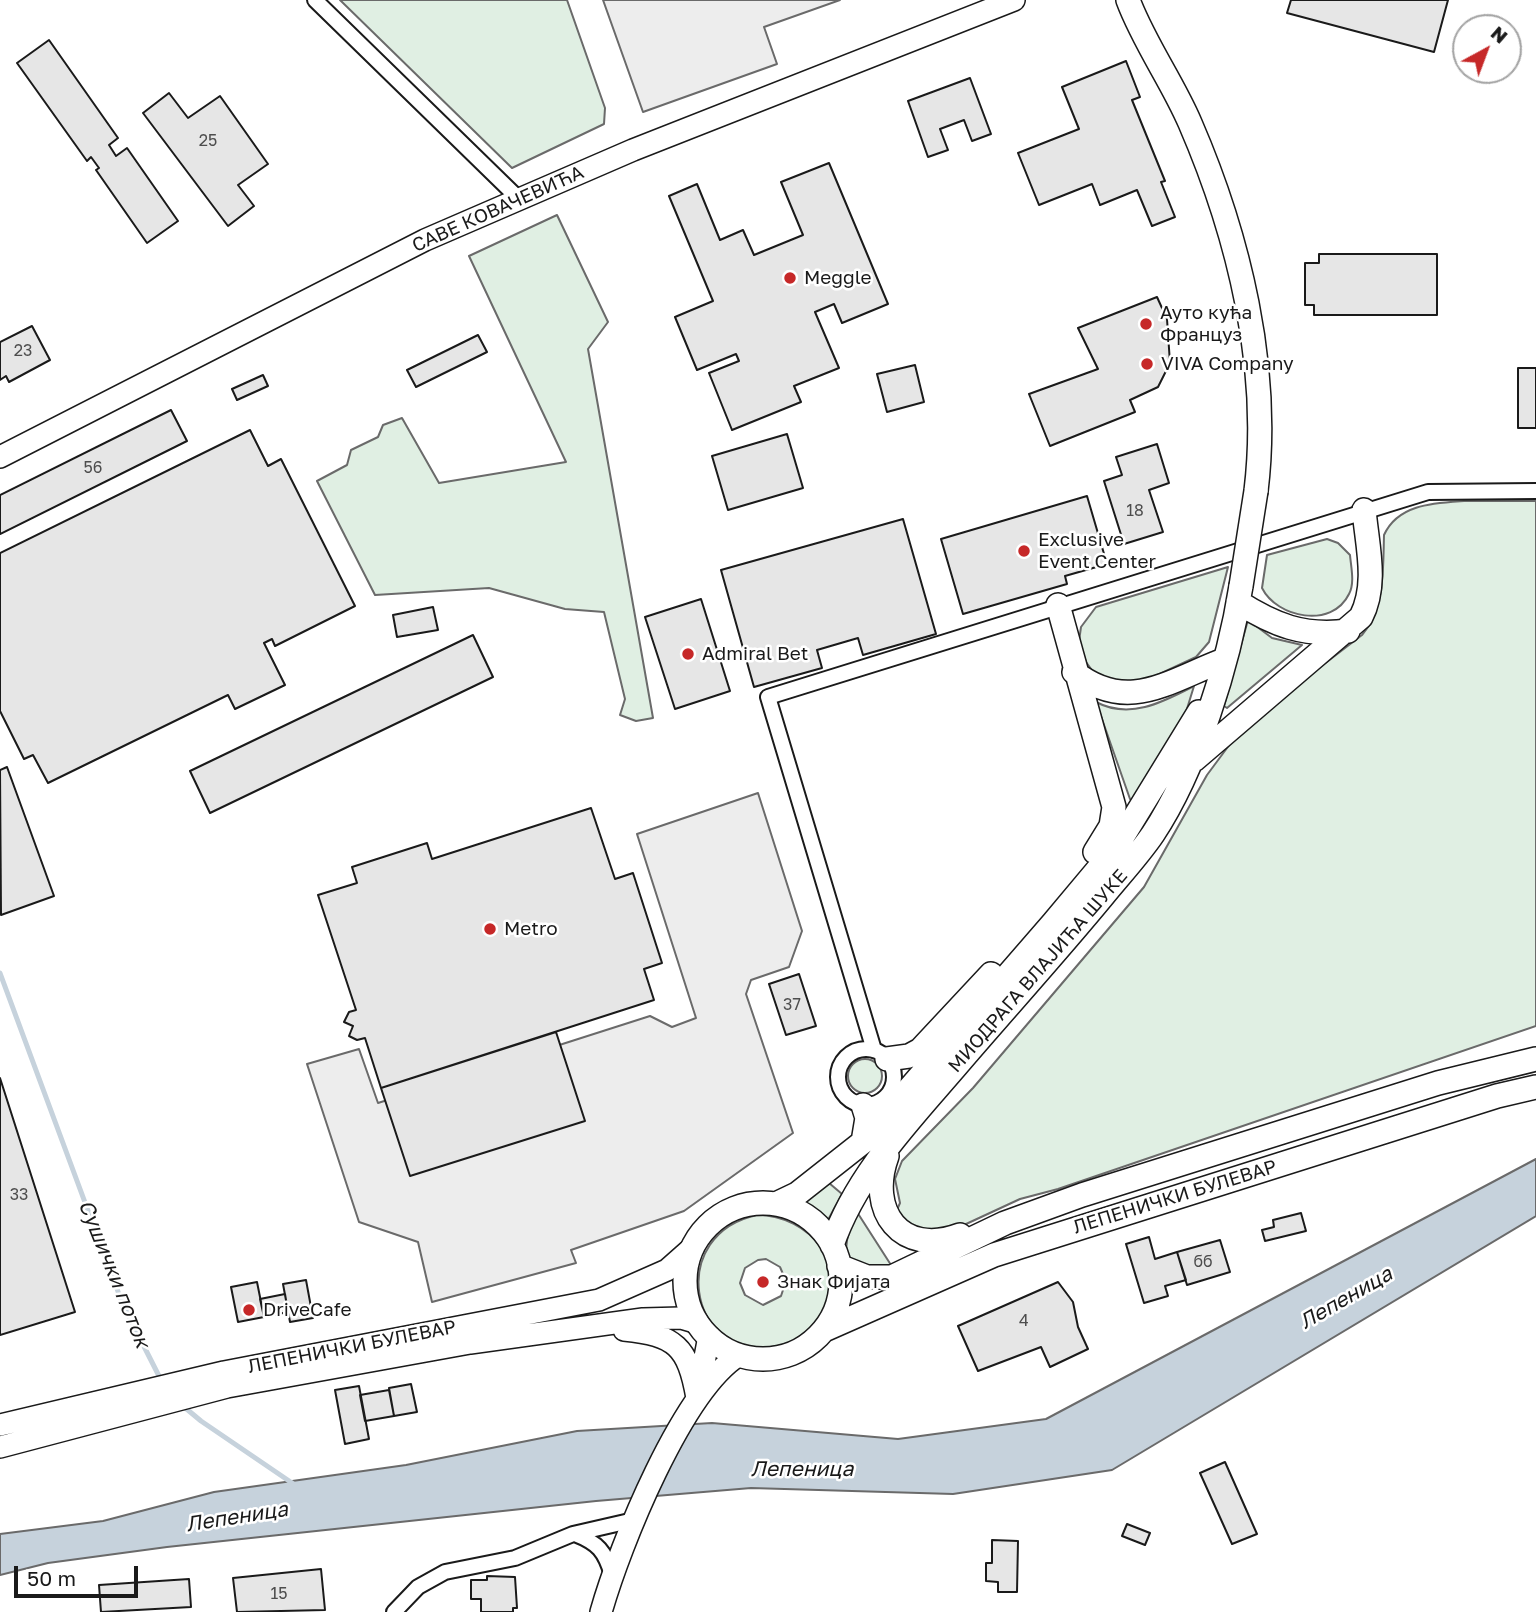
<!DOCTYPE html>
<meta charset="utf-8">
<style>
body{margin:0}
#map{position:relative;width:1536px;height:1612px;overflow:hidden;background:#fff;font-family:"Golos Text",sans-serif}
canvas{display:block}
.north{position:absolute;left:1452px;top:14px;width:70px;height:70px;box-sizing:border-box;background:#fff;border:2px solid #a3a3a3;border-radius:50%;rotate:41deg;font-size:19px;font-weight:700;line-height:28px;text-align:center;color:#1a1a1a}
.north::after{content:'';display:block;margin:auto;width:24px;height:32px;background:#c62828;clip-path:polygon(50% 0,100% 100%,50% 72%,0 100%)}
.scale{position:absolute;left:14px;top:1566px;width:124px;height:32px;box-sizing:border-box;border:4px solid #1a1a1a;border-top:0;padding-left:9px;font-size:21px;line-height:24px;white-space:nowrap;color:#1a1a1a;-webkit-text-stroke:5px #fff;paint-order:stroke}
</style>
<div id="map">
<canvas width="1536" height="1612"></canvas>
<div class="north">N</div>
<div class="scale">50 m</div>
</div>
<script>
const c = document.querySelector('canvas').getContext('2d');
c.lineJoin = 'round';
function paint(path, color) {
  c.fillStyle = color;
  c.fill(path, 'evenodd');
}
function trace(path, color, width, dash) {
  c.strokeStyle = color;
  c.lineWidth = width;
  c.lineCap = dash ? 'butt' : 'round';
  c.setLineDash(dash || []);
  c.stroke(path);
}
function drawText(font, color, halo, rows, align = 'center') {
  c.font = font + ' "Golos Text",sans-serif';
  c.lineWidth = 5;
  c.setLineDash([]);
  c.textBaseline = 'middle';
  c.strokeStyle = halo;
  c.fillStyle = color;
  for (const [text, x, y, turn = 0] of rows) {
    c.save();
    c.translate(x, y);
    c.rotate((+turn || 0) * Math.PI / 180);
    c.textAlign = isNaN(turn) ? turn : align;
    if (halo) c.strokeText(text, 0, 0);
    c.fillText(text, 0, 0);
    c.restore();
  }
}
const green = new Path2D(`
 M340 0H567L605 108 604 124 512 168Z
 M557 215 608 322 588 349 653 718 636 721 620 715 625 699 604 612 565 609 489 588 375 595 317 481 347 465 351 450 378 437 383 425 402 418 439 483 566 462 469 256Z
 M1464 501H1536V1026L1058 1189 1020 1199 951 1231H919L896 1212 900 1203 895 1179 902 1161 973 1088 1144 887 1207 775 1230 744 1272 704 1362 635C1385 609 1383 569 1384 535 1398 504 1434 503 1464 501Z
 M1327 539 1338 543 1350 555C1351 567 1355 583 1349 594 1332 629 1277 618 1262 588L1267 555Z
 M1228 567 1209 642 1196 657 1136 685H1121L1094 673 1086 662 1079 641 1081 627 1096 607Z
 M1248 620 1272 638 1302 645 1227 708 1224 706Z
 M1194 686 1186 712 1134 800 1130 799 1096 702C1130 720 1163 702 1194 686Z
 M848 1076a17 17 0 1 1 34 0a17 17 0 1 1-34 0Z
 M829 1183 842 1194 828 1220 803 1200Z
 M857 1212 891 1265C841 1272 838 1252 857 1212Z
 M757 1215C810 1215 853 1267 820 1318 809 1334 791 1345 771 1347 687 1357 668 1234 757 1215ZM766 1259 780 1267 786 1281 781 1296 763 1305 745 1295 740 1283 745 1268 758 1260Z`);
paint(green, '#e0efe3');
trace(green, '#6a6a6a', 2);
const parking = new Path2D(`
 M603 0H840L764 27 777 64 643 112Z
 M758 793 802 931 789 967 751 980 746 994 793 1133 684 1211 571 1250 576 1263 432 1302 418 1242 359 1222 307 1064 359 1049 378 1103 650 1016 672 1027 696 1018 637 834Z`);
paint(parking, '#ededed');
trace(parking, '#6a6a6a', 2);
const water = new Path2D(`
 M1536 1159V1216L1112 1470 953 1494 751 1488 596 1501 167 1547 48 1563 0 1575V1534L103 1521 214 1492 406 1465 577 1431 712 1423 898 1439 1046 1419Z`);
paint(water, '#c6d2dc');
trace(water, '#6a6a6a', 2);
trace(new Path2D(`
 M0 973 123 1305 161 1380
 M183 1406 201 1421 295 1485`), '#c6d2dc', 5);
const building = new Path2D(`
 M1291 0H1448L1434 52 1287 13Z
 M49 40 118 138 109 145 116 156 127 148 178 221 147 243 96 170 99 168 91 157 87 161 17 63Z
 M1126 61 1140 97 1132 100 1165 181 1161 182 1175 217 1152 226 1137 190 1100 205 1092 184 1039 205 1018 153 1079 129 1062 87Z
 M970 78 991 134 972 141 964 120 940 129 948 150 928 157 908 101Z
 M169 93 188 118 220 96 268 164 238 185 254 206 228 226 143 113Z
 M829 163 888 304 842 323 834 304 815 312 839 368 794 386 801 402 732 430 709 373 739 361 736 354 697 370 675 317 713 301 669 196 697 184 720 240 743 230 754 255 803 235 781 182Z
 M1319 254H1437V315H1314V305H1305V263H1319Z
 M1157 297 1167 319 1170 363 1158 387 1130 400 1135 412 1050 446 1029 394 1098 369 1078 328Z
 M32 326 50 360 9 382 6 376 0 380V342Z
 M478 335 487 352 416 387 407 370Z
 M915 365 924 402 887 412 877 374Z
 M1518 368H1536V428H1518Z
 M263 375 268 386 237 400 232 389Z
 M171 410 187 441 0 534V495Z
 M250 430 268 466 281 459 355 606 275 646 272 639 264 643 285 685 235 709 228 695 48 783 33 755 24 759 0 711V553Z
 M787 434 803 488 728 510 712 456Z
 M1157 444 1169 483 1149 490 1163 532 1124 544 1104 481 1122 475 1116 457Z
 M1087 496 1107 564 1065 576 1067 584 963 614 941 539Z
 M903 519 936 634 863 655 858 638 817 650 822 668 754 687 721 570Z
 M701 599 730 691 675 709 645 617Z
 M433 607 438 630 397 637 393 615Z
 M473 635 493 677 210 813 190 771Z
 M7 767 54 896 1 915 0 770Z
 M591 808 615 879 633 873 662 963 644 969 654 1000 381 1088 365 1038 357 1040 349 1036 353 1026 344 1022 349 1012 356 1010 318 895 357 883 352 867 427 843 432 859Z
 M799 974 816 1026 786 1035 769 984Z
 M556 1032 585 1121 410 1176 381 1088Z
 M0 1078 75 1312 0 1335Z
 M1301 1213 1306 1231 1265 1241 1262 1230 1274 1227 1273 1220Z
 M1149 1237 1155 1259 1177 1252 1186 1280 1165 1286 1168 1296 1144 1303 1126 1244Z
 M1220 1240 1230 1272 1187 1285 1177 1252Z
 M306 1280 313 1318 290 1322 283 1284Z
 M257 1282 264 1317 238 1322 231 1287Z
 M1058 1282 1073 1302 1078 1327 1088 1349 1050 1367 1041 1347 978 1371 958 1326Z
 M285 1294 288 1312 264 1317 260 1299Z
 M411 1384 417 1412 394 1416 389 1388Z
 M359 1386 369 1439 345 1444 335 1390Z
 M389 1390 394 1416 365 1421 360 1395Z
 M1225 1462 1257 1534 1232 1544 1200 1473Z
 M1127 1524 1150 1533 1145 1545 1122 1536Z
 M992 1540 1018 1541 1017 1592H998V1582L986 1581V1563H992Z
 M321 1569 325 1610 237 1612 233 1578Z
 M487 1576 515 1577 517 1608H513V1612H481V1599H471V1580H487Z
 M189 1579 191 1607 101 1612 99 1585Z`);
paint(building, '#e6e6e6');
trace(building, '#1a1a1a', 2);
const street = new Path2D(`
 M315 0 519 199
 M838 1077a28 28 0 1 1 56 0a28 28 0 1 1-56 0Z
 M874 1050 768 697 1428 492 1536 491
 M575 1534C598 1543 605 1551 612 1575
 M394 1612 418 1587 445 1572 515 1558 573 1534 634 1520`);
const secondary = new Path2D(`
 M0 457 425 240 633 150 1014 0
 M624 1330C675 1335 688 1346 697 1398
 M699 1389 709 1336
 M0 1425 224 1372 599 1300 667 1270 693 1247
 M0 1447 227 1387 470 1343 643 1319 681 1318 698 1323
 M601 1612C620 1545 682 1391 739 1355`);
const primary = new Path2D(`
 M1128 0C1144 43 1172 81 1190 123 1239 236 1271 368 1256 491
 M1238 602C1274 625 1304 637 1348 631
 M1058 605 1114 807 1111 826 1095 852
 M1074 672C1128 714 1168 681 1224 660
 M1194 760 1361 617C1378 584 1367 545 1364 510
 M887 1059 909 1056 920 1050 991 974
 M863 1142 867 1118 863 1105
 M887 1156C867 1211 901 1257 960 1235
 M685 1281a78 78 0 1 1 156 0a78 78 0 1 1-156 0Z
 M776 1204 797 1194 863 1142 1053 923 1115 849 1199 712
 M832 1245C856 1175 910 1120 958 1064 1006 1008 1056 953 1103 896 1120 875 1138 856 1153 834 1196 769 1229 663 1241 586
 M839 1266 867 1277H892L1005 1223 1082 1195 1438 1083 1536 1059
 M824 1330 994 1255 1497 1096 1536 1087`);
trace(street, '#1a1a1a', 18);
trace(secondary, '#1a1a1a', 24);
trace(primary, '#1a1a1a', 26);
trace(street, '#fff', 14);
trace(secondary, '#fff', 21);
trace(primary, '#fff', 23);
const primaryBridge = new Path2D(`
 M1241 586 1256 491`);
trace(primaryBridge, '#1a1a1a', 26, []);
trace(primaryBridge, '#fff', 23);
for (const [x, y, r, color] of [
 [790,278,7,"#c62828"],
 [1146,324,7,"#c62828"],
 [1147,364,7,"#c62828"],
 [1024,551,7,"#c62828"],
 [688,654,7,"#c62828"],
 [490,929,7,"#c62828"],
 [763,1282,7,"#c62828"],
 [249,1310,7,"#c62828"]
]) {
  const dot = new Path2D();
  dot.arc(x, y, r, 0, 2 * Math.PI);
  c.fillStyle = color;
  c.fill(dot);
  trace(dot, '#fff', 2.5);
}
drawText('16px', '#4d4d4d', null, [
 ["25",208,141],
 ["23",23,351],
 ["56",93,468],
 ["18",1135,511],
 ["37",792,1005],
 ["33",19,1195],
 ["бб",1203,1262],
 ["4",1024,1321],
 ["15",279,1594]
]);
drawText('19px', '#1a1a1a', '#fff', [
 ["САВЕ КОВАЧЕВИЋА",498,209,-24],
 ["МИОДРАГА ВЛАЈИЋА ШУКЕ",1038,971,-49],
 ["ЛЕПЕНИЧКИ БУЛЕВАР",1175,1197,-17],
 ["ЛЕПЕНИЧКИ БУЛЕВАР",352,1347,-11]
]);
drawText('19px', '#1a1a1a', '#fff', [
 ["Meggle",804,278],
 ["Ауто кућа",1160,313],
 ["Француз",1160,335],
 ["VIVA Company",1161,364],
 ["Exclusive",1038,540],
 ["Event Center",1038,562],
 ["Admiral Bet",702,654],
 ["Metro",504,929],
 ["Знак Фијата",777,1282],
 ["DriveCafe",263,1310]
], 'left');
drawText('italic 21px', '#1a1a1a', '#fff', [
 ["Сушички поток",114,1274,68],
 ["Лепеница",1346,1298,-30],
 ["Лепеница",802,1469],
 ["Лепеница",237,1517,-9]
]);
</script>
